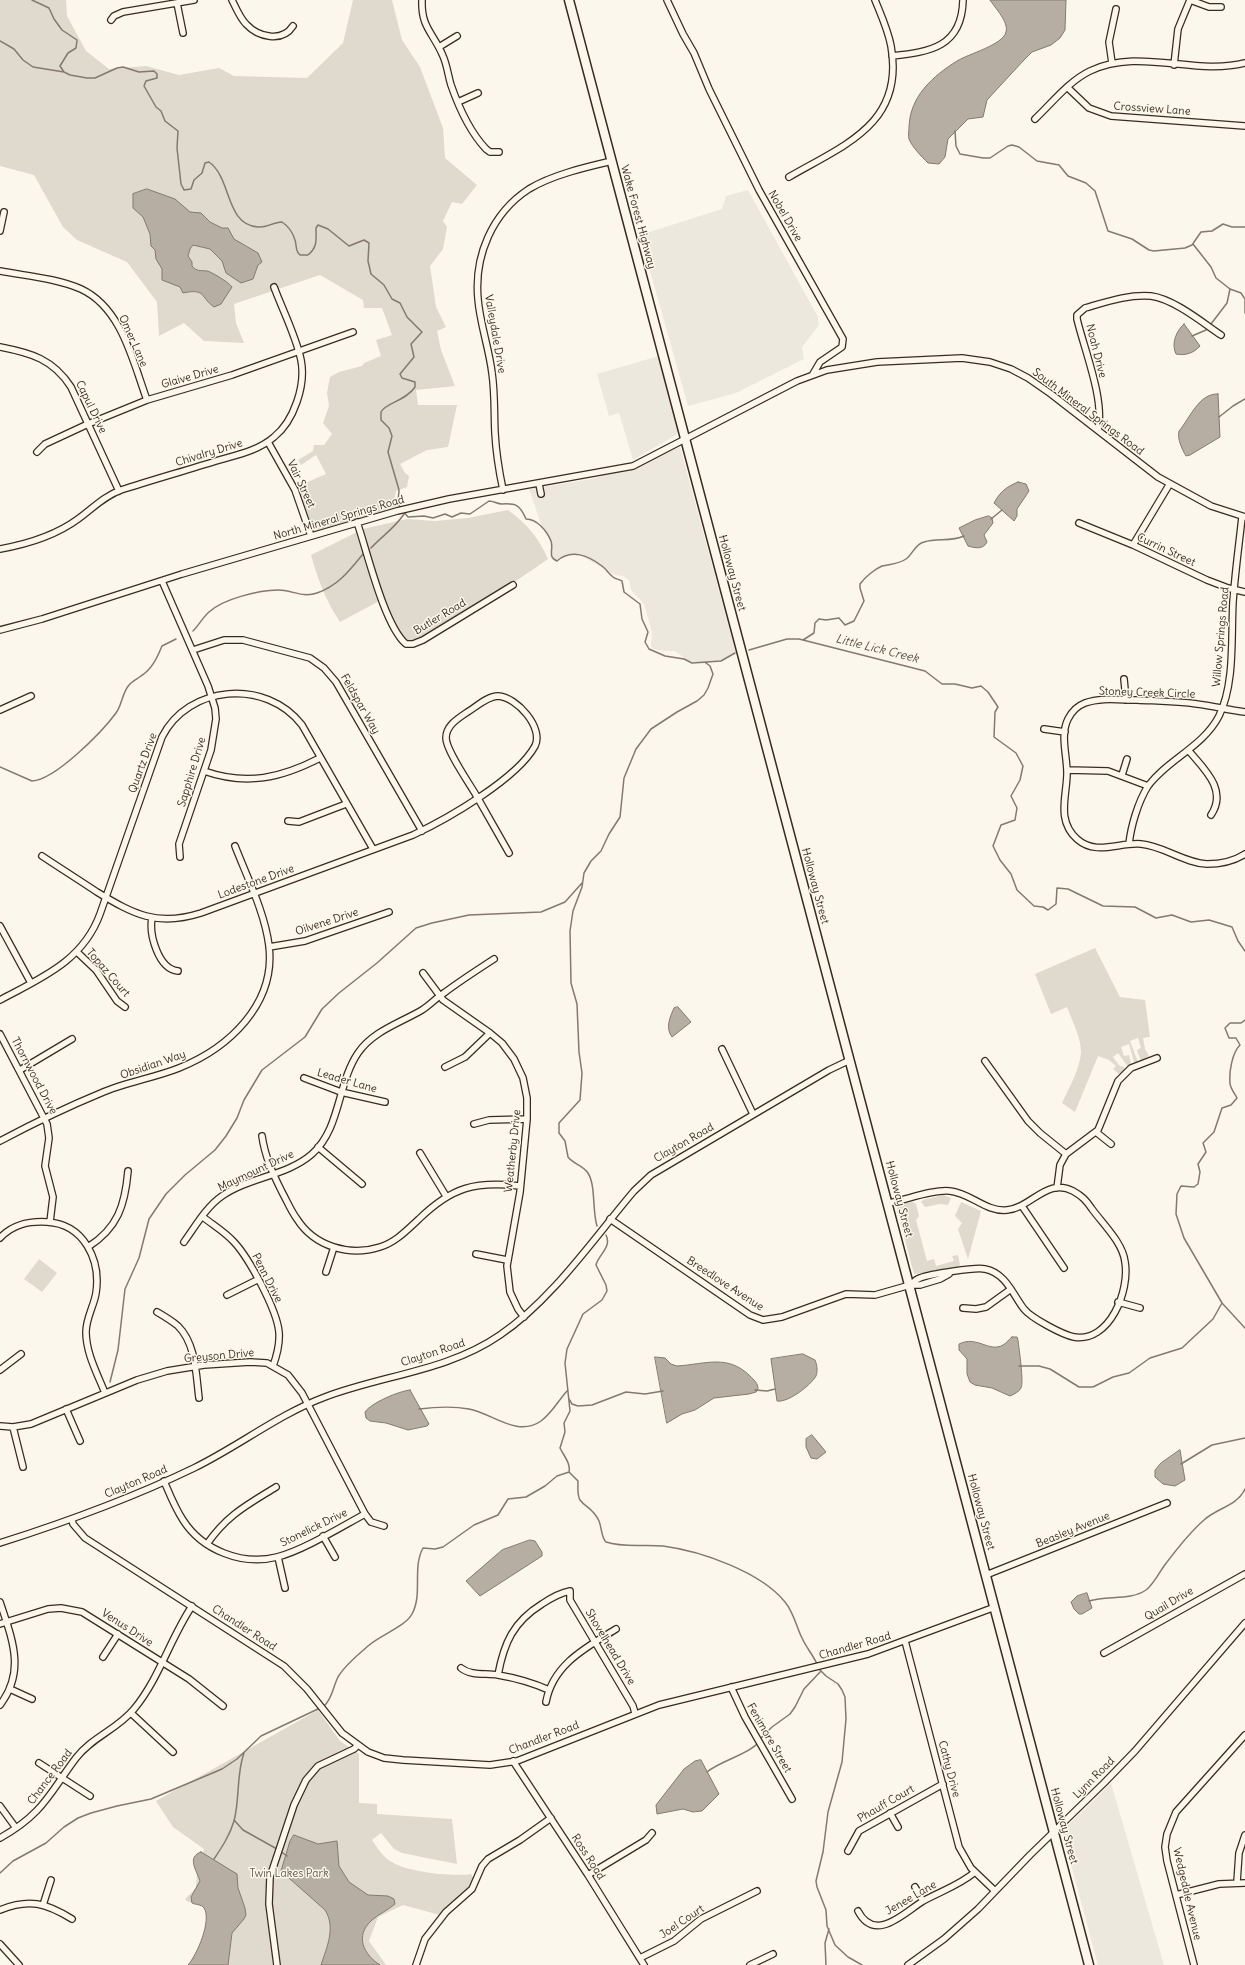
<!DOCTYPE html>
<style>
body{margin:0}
canvas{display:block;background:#fbf7ec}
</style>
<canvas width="1245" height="1965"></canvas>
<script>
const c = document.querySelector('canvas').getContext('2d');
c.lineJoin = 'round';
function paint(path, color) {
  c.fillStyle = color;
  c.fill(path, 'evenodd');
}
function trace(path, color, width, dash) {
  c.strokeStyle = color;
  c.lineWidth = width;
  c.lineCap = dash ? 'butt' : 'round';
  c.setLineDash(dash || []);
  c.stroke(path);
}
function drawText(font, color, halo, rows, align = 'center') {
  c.font = font + ' Delius,sans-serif';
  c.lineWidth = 3;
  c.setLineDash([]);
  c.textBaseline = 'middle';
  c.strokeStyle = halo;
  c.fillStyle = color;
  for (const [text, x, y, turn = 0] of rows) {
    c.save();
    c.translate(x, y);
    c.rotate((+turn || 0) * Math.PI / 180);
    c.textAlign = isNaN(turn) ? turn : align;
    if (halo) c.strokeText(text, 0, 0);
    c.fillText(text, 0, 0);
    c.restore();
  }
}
paint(new Path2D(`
 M748 190 818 317 819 325 802 347 804 359 736 393 688 406 640 235 722 209 726 196Z
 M659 356 678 431 676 435 633 460 619 413 609 416 597 374Z
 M680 447 736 653 722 661H709L702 664 687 660 675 651H664L653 649 651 645 652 632 644 604 631 590 629 580 623 576 615 575 580 555 568 554 562 556 557 561 554 559 551 553V541L542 527 529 489 586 480 631 469Z
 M1111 1783 1164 1965H1098L1062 1831Z`), '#ede8dd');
paint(new Path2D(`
 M0 0H66L67 16 86 51 109 69 146 66 179 75 219 68 234 76 307 78 343 43 353 0H392L402 40 420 67 443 128 445 158 477 185 462 204 452 202 443 221 447 227 443 249 430 266 436 307 446 327 437 331 441 350 455 386 416 390 418 405H457L448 447 427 450 400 464 405 473 409 476 407 487 396 491 394 501 397 510 312 535 296 487 326 474 316 455 301 465 298 460 313 451 314 445H324L332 434 323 423 329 406 327 393 330 377 339 372 362 366 364 363 381 356 376 340 392 335 382 308H364L363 300 320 275 234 304 236 323 244 343 204 341 184 323 159 336 157 302 127 262 77 240 63 227 34 175 0 166Z
 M508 510C527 524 539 538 548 559 504 590 458 619 410 644L399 634 383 599 340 622C326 601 318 580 311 555L363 529 407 519 435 521 468 518Z
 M1095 948 1120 997 1145 1000 1150 1037 1143 1038 1145 1049 1149 1056 1141 1061 1137 1050 1141 1048 1138 1038 1130 1041 1138 1062H1134L1129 1044 1121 1047 1124 1056 1129 1055 1131 1063 1128 1067 1118 1053 1113 1057 1119 1065 1124 1067 1125 1070 1119 1074 1113 1069 1116 1066 1109 1060 1098 1056 1075 1112 1062 1103C1069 1088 1080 1069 1081 1052 1081 1037 1072 1021 1067 1007L1051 1014 1035 974Z
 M943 1195 951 1198 948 1205 940 1204 925 1207 921 1202 923 1200Z
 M913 1202 916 1204 919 1216 916 1220 927 1261 934 1259 936 1266 954 1261 952 1256 958 1255 960 1265 955 1269 914 1274 896 1205Z
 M961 1202 981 1211 968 1259 958 1229 962 1223 955 1216Z
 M39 1259 57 1273 42 1292 24 1279Z
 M318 1710 340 1741 359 1754V1803L377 1804V1814L452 1819 457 1864 402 1853 394 1849 381 1833 372 1840C377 1847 382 1856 390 1861 406 1872 451 1877 471 1874L477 1885 440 1915 403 1905 378 1917 369 1941 386 1965H189L201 1942 207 1925 205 1904 188 1902 185 1899 196 1888 197 1871 204 1849 173 1827 156 1801Z`), '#dfd9ce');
const water = new Path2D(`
 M990 0H1066L1065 30 1060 38 1051 45 1032 52 1024 60 987 100 983 117 968 119 948 139 945 157 939 164 928 163C922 157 912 147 909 139 908 136 909 130 909 127 910 96 933 76 957 61 968 54 1003 45 1006 32 1009 22 995 8 990 0Z
 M147 189 175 199 190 212 201 213 210 222 222 228H228L234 239 258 253 262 262 258 265 253 279 241 283 226 273 222 261 210 249 193 245 190 249 188 256 192 262V266C197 272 200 270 207 271 210 271 230 283 232 287L221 304 214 307C200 297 206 288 183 293L180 287 162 280V269L156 259 155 250 151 246 150 234 143 217 133 208V194Z
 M1184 324 1200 346C1194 353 1185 356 1176 354 1171 344 1176 331 1184 324Z
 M1218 394 1220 437 1190 455 1186 456C1182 449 1177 439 1179 431 1190 418 1199 393 1218 394Z
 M1018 482 1026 484 1029 491 1017 509V516L1014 521 994 503C1000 492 1006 487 1018 482Z
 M989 516 992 518 993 523 984 535 987 542C983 550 975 548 968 546L959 528 975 520Z
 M678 1007 691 1022 672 1037C665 1028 670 1017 674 1008Z
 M1012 1337H1017L1018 1340C1019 1349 1024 1382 1021 1388 1019 1392 1014 1394 1010 1396L992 1388 975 1385 970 1382 967 1374V1359L959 1350V1344C977 1335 989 1353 1003 1345 1007 1343 1009 1339 1012 1337Z
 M803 1354 815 1360C817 1365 818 1370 816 1376 811 1385 788 1403 777 1401L771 1359Z
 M655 1357 665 1358 671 1364 677 1366C706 1364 728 1354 750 1376 754 1380 758 1383 758 1389L756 1392 749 1394 714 1398 695 1410 682 1414 667 1423Z
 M410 1390 429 1424 427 1426 408 1430 386 1423 370 1421 366 1418 365 1412C371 1403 399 1391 410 1390Z
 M812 1435 826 1452 817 1459 811 1458 806 1447V1439Z
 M1180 1450 1185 1480 1175 1486 1163 1484 1155 1477V1470L1161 1463Z
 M530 1540 535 1541 542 1552V1556L480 1596 466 1581 502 1550Z
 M1087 1593 1092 1608 1082 1614H1079L1074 1609 1071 1602 1077 1596Z
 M701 1760 719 1794 702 1811 693 1812 683 1809 657 1814 656 1805 684 1769 695 1761Z
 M294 1835 318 1844 337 1841 339 1866 349 1882 368 1895 388 1896 394 1899 395 1904C388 1910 379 1914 372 1920 354 1936 364 1955 380 1965H321C327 1947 336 1927 325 1910L281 1871 290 1841Z
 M201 1852 237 1874 238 1888 245 1908 246 1915 244 1919 232 1933 228 1965H188C197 1955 212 1920 204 1908 201 1904 196 1905 192 1903L191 1897 200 1881C197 1871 186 1857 201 1852Z`);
paint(water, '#b6aea2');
trace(water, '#85796d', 1);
trace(new Path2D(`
 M32 0 49 8 54 19 62 30 77 40 76 48 68 53 60 66 64 72 70 75 87 78H95L117 68 123 67 139 72 154 71 157 74V78L146 81 144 86 156 107 161 111 165 121 178 131 177 148 181 184 184 190 191 189 194 180 202 173 205 163 209 162C232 178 225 225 258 227 267 228 273 222 282 222 288 226 293 233 295 240 297 246 295 251 300 255H308C318 247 316 239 316 228L318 225 328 229 349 246 364 240 369 243 368 261 371 274 384 285 392 299 400 303 407 317 422 332 411 344 414 357 400 374 402 378 415 382V387C406 401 385 403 381 412V420L389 428 392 436 388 452 399 490 398 503 401 509
 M0 41 14 49 23 60 33 67 64 72
 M955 131 956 146 960 154 983 158H990L1008 146 1012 145 1019 147 1037 161 1059 165 1068 176 1086 183 1095 191 1108 231 1132 239 1149 250 1154 251 1185 248 1192 245 1201 232 1212 231 1223 224 1232 227H1245
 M1193 244 1211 267 1216 278 1230 289 1241 293 1245 299V313
 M1211 324 1227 303 1230 289
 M1192 336 1206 330
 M1219 417 1233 406 1245 399
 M403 511 408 517 424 516 433 518 445 514 452 517 461 513 470 514 489 501C494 501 497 504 502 504 516 503 520 505 526 519 537 519 547 531 551 541 554 549 547 557 557 561 571 548 589 556 602 566 606 569 609 574 613 577 615 579 619 579 622 581L624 592 640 604 642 619 648 632 645 642 649 649 665 656 684 659 692 663 721 661 735 653
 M991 519 1002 510
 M371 548C382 536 395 528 404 514
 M193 631C199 625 203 617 209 612 223 599 259 590 278 590 292 590 302 598 317 593 338 586 350 570 363 554
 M803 640 814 633 815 623 819 619 826 620 839 618 845 625 854 621 864 601 860 588V584C865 577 875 569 882 566 891 564 899 564 906 559 913 554 915 544 924 542 937 538 951 542 964 536
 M749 650 787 639H799L925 671 942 684H955L972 688 981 686 988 692 998 707 995 712 994 737 1016 753 1023 766 1020 780 1011 796 1017 808 1015 820 1001 825 993 846 1000 860 1011 874 1017 890 1034 906 1043 907 1048 910 1056 904 1057 888 1068 889 1103 906 1135 907 1156 918 1172 915 1191 922 1209 920 1232 927 1238 941 1245 951
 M0 767 32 781C55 780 102 732 116 713 122 705 122 693 129 685 132 681 137 679 141 676 152 669 157 658 162 646L176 639
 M1245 1020 1241 1023H1230L1225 1028 1229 1038H1236L1240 1045C1232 1053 1229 1072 1230 1083 1230 1088 1235 1094 1237 1098L1231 1105 1222 1108 1214 1132 1203 1143 1206 1152 1198 1164 1200 1172 1198 1184 1194 1187 1181 1186 1177 1194 1176 1214 1184 1238 1222 1303 1245 1328
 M597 1226C592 1210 596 1186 588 1173 583 1165 573 1164 568 1157L565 1141 559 1133V1123L580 1100 582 1073 579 1052 577 1004 571 983 570 931 573 911 582 887 584 873 591 861 601 851 609 834 620 817 624 778 636 749 651 729 677 712 697 701 704 695 708 688 713 674 710 666 706 663
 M1019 1366H1039L1050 1369 1079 1387H1093L1113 1377 1129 1373 1150 1358 1182 1348 1213 1319 1222 1303
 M110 1382 118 1350 125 1289 139 1258 149 1219 166 1194 185 1175 215 1150 226 1136 237 1118 244 1100 262 1070 305 1037 322 1009 339 993 377 963 416 928 432 923 469 915 541 912 565 902 582 883
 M755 1390 767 1391 775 1389
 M569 1399 572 1404 578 1406 592 1405 626 1392 645 1394 663 1391
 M419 1409C435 1407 453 1406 469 1409 492 1413 517 1438 541 1421 552 1413 558 1401 567 1391
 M1181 1464 1212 1445 1245 1438
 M569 1472 578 1481C578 1487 577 1495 580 1500 586 1508 593 1508 599 1521 602 1528 601 1537 606 1542 624 1548 644 1544 663 1546 701 1551 761 1572 785 1602 794 1613 796 1626 802 1638 806 1647 813 1655 817 1664
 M569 1472C571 1464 564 1456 560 1448L565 1432 564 1423 570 1411 565 1363 567 1349 583 1314 602 1300 607 1291 606 1285 596 1265C599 1254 612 1247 606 1235
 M1089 1601C1107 1595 1130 1601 1146 1590 1153 1585 1159 1573 1164 1566 1176 1550 1189 1533 1204 1520 1217 1508 1237 1506 1245 1489
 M818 1668 826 1676 838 1684 842 1690 845 1697 846 1719 842 1762 828 1812 823 1852 816 1881 817 1887 826 1910 827 1926 835 1945 848 1957 862 1965
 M324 1706C332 1699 333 1687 338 1677 345 1665 358 1655 368 1646 380 1635 405 1627 412 1614 423 1594 412 1568 423 1548L435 1549 443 1547 474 1525 498 1515 508 1499 526 1497 545 1486 557 1476 569 1472
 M759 1740 772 1727 790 1714 795 1707 804 1689 821 1671
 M707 1772C720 1761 749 1754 758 1743
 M234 1820 243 1830 277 1849
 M280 1851 287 1856
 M214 1859C222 1847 230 1835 234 1821 240 1799 236 1775 244 1753
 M0 1873 13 1861 46 1843 64 1827 78 1818 91 1813 117 1806 151 1799 222 1769 237 1759 261 1736 320 1708
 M826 1965 825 1943 829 1929`), '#85796d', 1.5);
const minor = new Path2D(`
 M232 0C236 8 240 18 246 24 258 37 282 43 293 26
 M422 0C421 28 433 32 443 56 447 65 448 75 451 85 459 108 470 132 486 149L490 152H499
 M667 0 683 34 694 53 709 89 759 190 843 339 842 347 820 362 813 374
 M1190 0 1209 7H1221
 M177 3 183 33
 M111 20 114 16 123 12 194 0
 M439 47 457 36
 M892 56C930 52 962 47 963 0
 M1112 63 1109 42 1116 9
 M1174 65 1178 29 1190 0
 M1068 88 1089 108 1111 116 1245 126
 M458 102 478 93
 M1035 119C1052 103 1069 81 1090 71 1139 47 1194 76 1245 63
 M789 177C844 145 905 124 891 46 888 30 881 15 875 0
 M0 231 4 212
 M0 271C26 276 56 278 81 289 122 308 133 362 147 400
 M0 347C31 353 53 359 71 387L119 491
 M1098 430C1105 400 1084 349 1077 319V315L1085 308C1106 302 1129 294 1151 296 1174 299 1203 323 1221 335
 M268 442 295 490 311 536
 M37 452 45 444 88 424 147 400 232 375 353 332
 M539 484 541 494
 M503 490C499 471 496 452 495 433 494 413 495 393 492 373 489 348 480 324 478 299 474 256 492 213 529 189 552 175 586 167 612 161
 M357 522C367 551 384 625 406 644H413L423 640 513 585
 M1079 523 1133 545 1207 580 1228 588 1245 592
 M1133 545 1169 485
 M0 549C28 544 55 536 78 519 92 509 104 496 121 490 152 480 184 471 216 461 236 455 258 451 274 437 294 421 306 385 301 360 296 336 283 311 274 287
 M162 581 208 686 215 708 216 719 211 750 179 844 180 857
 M0 630 42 619 182 574 397 511 449 499 633 466 797 381 827 370 877 362 962 358 990 362 1011 369 1028 378 1051 394 1158 477 1211 506 1245 517
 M193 650 224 640H243L310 658 324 668 336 682 422 831
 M1124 679 1126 700
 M0 710 31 696
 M1245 712C1229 710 1213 706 1197 704 1177 701 1157 701 1137 700 1120 700 1101 697 1085 703 1077 706 1072 711 1068 719 1060 735 1067 755 1067 773 1067 796 1056 820 1077 839 1096 856 1119 842 1141 844 1164 846 1184 863 1207 864 1221 864 1234 861 1245 854
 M1044 729 1065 732
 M1189 751C1204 769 1228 790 1211 815
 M1067 770 1108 771 1148 786
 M204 771C247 786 281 778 320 758
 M1122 775 1127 759
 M288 821 299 822 346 804
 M1129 844C1131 826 1138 802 1148 786 1168 759 1203 747 1219 716 1235 684 1231 637 1233 602 1235 573 1239 545 1242 517
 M42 856C60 868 79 880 97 892 133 914 157 927 201 913L413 835C447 819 517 779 535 746 544 728 517 697 498 696 487 696 475 708 466 713 457 719 446 726 446 738 446 750 469 783 476 795 487 814 498 834 509 853
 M152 918C149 934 158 969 178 971
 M0 926 31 983
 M269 947 305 941 389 912
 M77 952 96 970 117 1001 125 1007
 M423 973 443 1000 490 1033 502 1043 514 1059 523 1078 527 1098V1119L520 1192 507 1266 510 1292 518 1309 524 1317
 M0 1000C41 978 83 961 100 914L162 737C188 685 266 678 302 725L373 849
 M0 1034 47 1124 49 1138 45 1166 53 1197 50 1222
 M722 1049 753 1114
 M985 1061 1028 1121 1040 1133 1066 1154
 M445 1067 465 1057 490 1033
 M20 1070 72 1039
 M304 1078 341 1092 385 1102
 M474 1124 489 1120 527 1119
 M1096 1132 1111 1144
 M262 1136C265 1157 273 1174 282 1192 287 1201 291 1211 297 1219 314 1246 349 1257 380 1247 396 1242 407 1230 419 1219 452 1187 475 1181 520 1186
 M0 1141C32 1124 67 1107 101 1093 126 1082 154 1078 179 1068 229 1048 276 1004 269 946 265 913 247 877 235 846
 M318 1147 362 1184
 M420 1153 446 1196
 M1057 1188 1060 1165 1066 1154 1098 1130 1118 1081 1131 1068 1157 1058
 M888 1203C906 1200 933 1189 950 1191 971 1193 985 1212 1007 1210 1031 1208 1047 1177 1073 1191 1082 1196 1086 1200 1092 1209 1103 1224 1123 1243 1125 1262 1130 1290 1110 1343 1074 1337 1063 1335 1031 1318 1024 1309 1013 1295 1006 1273 985 1269 976 1267 930 1274 920 1278 916 1279 913 1283 910 1285
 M1022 1206 1064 1268
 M203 1217C213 1225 225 1232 234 1242 249 1258 277 1310 279 1332 280 1344 277 1355 273 1366
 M610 1219 750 1315 763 1320 782 1317 846 1294 875 1295 910 1285H920L940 1279 949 1274
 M0 1238C13 1224 29 1221 47 1222 84 1224 101 1260 96 1293 94 1306 86 1318 86 1332 86 1353 97 1373 105 1393
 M184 1242C195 1227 206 1207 222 1196 249 1177 287 1176 312 1154 341 1128 337 1084 358 1053 373 1031 400 1023 422 1010 430 1005 436 998 444 993 460 981 477 970 494 959
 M88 1247C118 1228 125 1205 128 1171
 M476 1254 507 1260
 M326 1272 334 1247
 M227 1295 257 1280
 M1118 1302 1140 1308
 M963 1308 976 1309 986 1307 1011 1289
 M157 1312C164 1316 172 1321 178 1326 196 1344 196 1374 199 1398
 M0 1370 21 1354
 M66 1409 80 1441
 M0 1426 13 1427 31 1424 137 1380 167 1371 204 1365 250 1362 267 1363 288 1375 302 1393 365 1514 371 1522 384 1526
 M13 1427 23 1467
 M164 1481C170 1495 175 1508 183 1520 202 1550 242 1566 277 1557 302 1551 341 1527 365 1514
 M72 1519 73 1524 85 1538 284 1666 307 1689 342 1733 368 1752 384 1758 403 1760 490 1765 517 1761 659 1705 868 1654 995 1607
 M323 1536 335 1557
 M0 1543C66 1522 132 1498 194 1468 239 1446 279 1414 325 1397 383 1375 448 1371 500 1335 552 1300 594 1238 634 1191L651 1175 829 1070 850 1060
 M207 1544C227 1515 247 1505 276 1487
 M278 1557 285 1588
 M986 1575 1167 1503
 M0 1602C12 1639 26 1671 0 1705
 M0 1624 48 1609 61 1608 82 1612 189 1679 223 1706
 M905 1641 959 1847 971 1868 995 1891
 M1104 1653 1245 1574
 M103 1657 118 1634
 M461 1668C471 1676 485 1673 498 1675 516 1678 533 1683 549 1690
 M498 1675C504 1643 513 1622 542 1604 551 1598 559 1593 570 1591V1600L633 1706 635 1713
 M731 1687 745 1717 792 1799
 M10 1689 32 1699
 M546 1702C553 1664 587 1647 616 1629
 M131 1713 173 1752
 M513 1761 588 1875 644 1965
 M39 1763 90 1796
 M0 1806 16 1828
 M890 1813 898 1827
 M0 1838C43 1814 49 1794 76 1758 92 1737 118 1729 134 1709 159 1679 170 1639 192 1606
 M848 1851 859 1831 943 1784
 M588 1875 646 1840 652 1833
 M1237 1882 1239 1853 1245 1835
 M915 1887 923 1901
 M1176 1895 1219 1884 1245 1883
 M43 1905 51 1880
 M0 1910C29 1898 46 1903 72 1919
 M858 1911C875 1944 905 1912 923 1901 941 1891 960 1885 975 1872
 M0 1944 19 1965
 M640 1958 674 1941 701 1919 757 1891
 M277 1965 269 1904 270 1877 294 1805 306 1780 318 1766 354 1749 357 1746
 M416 1965 425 1939 446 1912 472 1889 482 1866 488 1859 520 1840 551 1818
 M750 1965 773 1954
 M908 1965 944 1939 978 1909 1030 1855 1104 1783 1135 1751 1245 1623
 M1194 1965 1167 1861 1165 1847 1167 1834 1176 1812 1245 1735`);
const highway = new Path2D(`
 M569 0 1089 1965`);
trace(minor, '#3b2a1e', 8);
trace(highway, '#3b2a1e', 11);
trace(minor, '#fbf7ec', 5.5);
trace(highway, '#fbf7ec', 8);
drawText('11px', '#3b2a1e', '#fbf7ec', [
 ["Crossview Lane",1152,109,4],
 ["Nobel Drive",785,216,60],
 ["Wake Forest Highway",638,217,75],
 ["Valleydale Drive",495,334,80],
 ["Omer Lane",133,341,66],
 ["Noah Drive",1096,351,76],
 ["Glaive Drive",190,377,-16],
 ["Capul Drive",91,407,64],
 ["South Mineral Springs Road",1088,412,37],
 ["Chivalry Drive",209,453,-17],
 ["Vair Street",301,484,65],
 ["North Mineral Springs Road",339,518,-16],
 ["Currin Street",1166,550,25],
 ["Holloway Street",732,573,75],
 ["Butler Road",440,617,-31],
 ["Willow Springs Road",1221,637,-85],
 ["Stoney Creek Circle",1147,693,2],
 ["Feldspar Way",360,704,60],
 ["Quartz Drive",143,763,-70],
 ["Sapphire Drive",192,772,-73],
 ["Lodestone Drive",256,882,-20],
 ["Holloway Street",815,886,75],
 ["Oilvene Drive",327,922,-18],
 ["Topaz Court",108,973,49],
 ["Obsidian Way",153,1065,-19],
 ["Thornwood Drive",34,1076,62],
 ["Leader Lane",347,1081,16],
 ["Clayton Road",684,1143,-30],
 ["Weatherby Drive",513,1151,-84],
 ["Maymount Drive",256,1171,-25],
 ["Holloway Street",899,1199,75],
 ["Penn Drive",267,1278,63],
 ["Breedlove Avenue",725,1284,33],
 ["Clayton Road",433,1353,-18],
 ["Greyson Drive",219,1356,-5],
 ["Clayton Road",136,1482,-23],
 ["Holloway Street",981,1512,75],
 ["Stonelick Drive",314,1528,-26],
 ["Beasley Avenue",1073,1530,-22],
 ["Quail Drive",1169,1604,-31],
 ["Venus Drive",127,1628,33],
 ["Chandler Road",244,1628,33],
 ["Chandler Road",855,1646,-16],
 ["Shovelhead Drive",610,1647,59],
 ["Chandler Road",544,1738,-21],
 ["Fenimore Street",769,1738,60],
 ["Cathy Drive",949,1769,75],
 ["Chance Road",50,1777,-53],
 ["Lynn Road",1094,1778,-45],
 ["Phauff Court",886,1804,-30],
 ["Holloway Street",1064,1826,75],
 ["Ross Road",588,1857,57],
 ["Wedgedale Avenue",1187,1894,77],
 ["Jenee Lane",911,1898,-30],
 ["Joel Court",682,1922,-34]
]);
drawText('11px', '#64564a', '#fbf7ec', [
 ["Twin Lakes Park",289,1874]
]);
drawText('italic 12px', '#605246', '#fbf7ec', [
 ["Little Lick Creek",877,649,14]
]);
</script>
